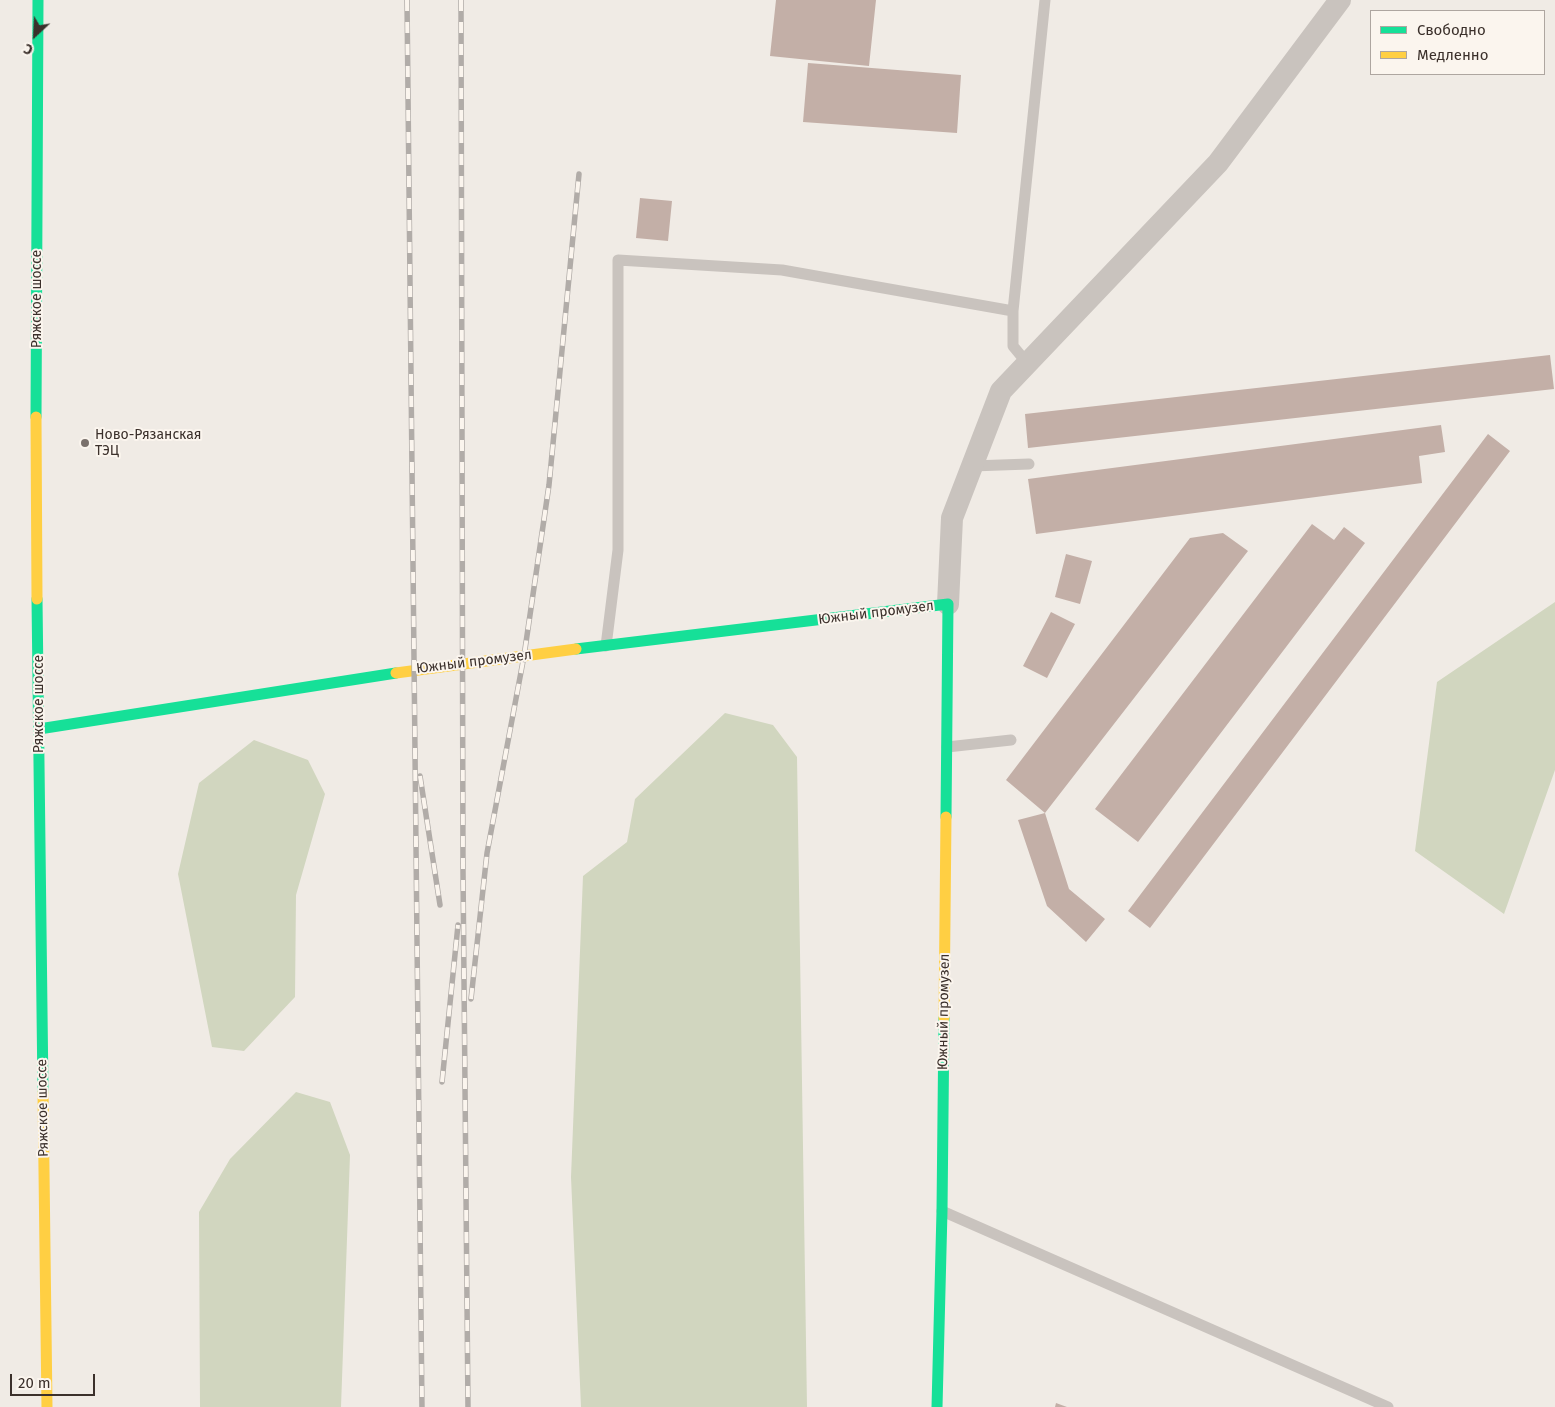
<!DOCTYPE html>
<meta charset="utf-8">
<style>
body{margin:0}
#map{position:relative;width:1555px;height:1407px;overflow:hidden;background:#f0ebe5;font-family:"Fira Sans",sans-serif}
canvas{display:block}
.legend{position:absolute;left:1370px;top:10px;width:175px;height:65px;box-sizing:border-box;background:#fbf5ee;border:1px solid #aea6a0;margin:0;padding:6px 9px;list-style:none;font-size:15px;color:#3b302b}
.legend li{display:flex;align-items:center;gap:10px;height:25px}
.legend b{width:25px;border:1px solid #aea6a0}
.north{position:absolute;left:10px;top:10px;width:50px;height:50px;-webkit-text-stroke:4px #fbf5ee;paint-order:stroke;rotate:205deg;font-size:14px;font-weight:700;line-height:20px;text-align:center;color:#3b302b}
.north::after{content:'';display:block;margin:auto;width:18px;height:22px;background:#3b302b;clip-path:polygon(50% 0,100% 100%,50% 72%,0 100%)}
.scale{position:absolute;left:10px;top:1374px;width:85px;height:22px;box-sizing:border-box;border:2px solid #3b302b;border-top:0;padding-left:6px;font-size:15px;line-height:18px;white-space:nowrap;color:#3b302b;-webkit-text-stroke:4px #fbf5ee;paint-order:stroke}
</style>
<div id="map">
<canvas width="1555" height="1407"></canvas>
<ul class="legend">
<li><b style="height:6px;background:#16e098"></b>Свободно</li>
<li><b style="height:6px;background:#ffcf43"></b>Медленно</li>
</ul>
<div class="north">С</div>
<div class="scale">20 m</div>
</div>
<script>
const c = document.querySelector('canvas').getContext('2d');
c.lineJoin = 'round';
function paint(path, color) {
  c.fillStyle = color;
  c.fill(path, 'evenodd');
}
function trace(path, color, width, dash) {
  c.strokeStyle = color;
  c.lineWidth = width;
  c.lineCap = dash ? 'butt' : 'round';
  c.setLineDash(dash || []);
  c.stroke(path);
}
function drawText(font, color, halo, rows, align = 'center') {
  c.font = font + ' "Fira Sans",sans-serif';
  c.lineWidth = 4;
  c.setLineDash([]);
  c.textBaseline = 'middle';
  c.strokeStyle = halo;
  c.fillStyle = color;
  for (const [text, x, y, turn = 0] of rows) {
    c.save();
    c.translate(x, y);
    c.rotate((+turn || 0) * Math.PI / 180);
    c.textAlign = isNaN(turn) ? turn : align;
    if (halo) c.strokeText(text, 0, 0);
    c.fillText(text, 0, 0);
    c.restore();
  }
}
paint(new Path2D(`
 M1555 602V770L1504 914 1415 851 1437 682Z
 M725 713 773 725 797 757 807 1407H581L571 1177 583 876 627 842 635 799Z
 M254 740 308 760 325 794 296 895 295 997 244 1051 212 1047 178 874 199 783Z
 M296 1092 330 1102 350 1155 341 1407H200L199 1212 230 1159Z`), '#d1d6bf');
paint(new Path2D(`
 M776 0H876L869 66 770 56Z
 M808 63 961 75 957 133 803 122Z
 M640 198 672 201 668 241 636 238Z
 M1550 355 1554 389 1028 448 1025 414Z
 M1441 425 1445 452 1419 456 1422 483 1036 534 1028 479Z
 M1488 434 1510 451 1150 928 1128 911Z
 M1312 524 1334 540 1344 527 1365 543 1138 842 1095 809Z
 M1223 533 1248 551 1045 813 1006 780 1190 538Z
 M1066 554 1092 561 1080 604 1055 597Z
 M1051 612 1075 624 1047 678 1023 666Z
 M1045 813 1069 889 1105 919 1086 942 1047 906 1018 820Z
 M1056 1403 1067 1407H1055Z`), '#c3afa7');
trace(new Path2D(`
 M1027 363 1013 346V311L1045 0
 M972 466 1029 464
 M606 646 618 550V260L782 270 1013 311
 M947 747 1011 740
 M942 1211 1388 1407`), '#c9c3be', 11);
trace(new Path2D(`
 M948 604 952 518 1001 391 1218 163 1340 0`), '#c9c3be', 22);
trace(new Path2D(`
 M36 417 38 0
 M37 599 43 1092
 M576 649 948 604 946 817
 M39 729 396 673
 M937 1407 942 1211 944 1018`), '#16e098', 11);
trace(new Path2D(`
 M36 417 37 599
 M396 673 576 649
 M944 1018 946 817
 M43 1092 47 1407`), '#ffcf43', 11);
const rail = new Path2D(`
 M407 0 422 1407
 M461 0 463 871 468 1407
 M420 776 440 905
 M471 999 487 853 524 656 549 485 579 174
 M442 1082 458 925`);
trace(rail, '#b1aca8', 5.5);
trace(rail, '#fbf5ee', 4, [11]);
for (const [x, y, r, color] of [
 [85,443,5,"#7a716c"]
]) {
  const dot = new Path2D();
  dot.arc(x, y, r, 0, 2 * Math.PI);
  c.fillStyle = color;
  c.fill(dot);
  trace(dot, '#fbf5ee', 2);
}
drawText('14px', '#3b302b', '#fbf5ee', [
 ["Ряжское шоссе",37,299,-90],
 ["Южный промузел",876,613,-7],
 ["Южный промузел",474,662,-7],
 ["Ряжское шоссе",39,704,-90],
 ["Южный промузел",944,1012,-89],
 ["Ряжское шоссе",43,1108,-91]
]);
drawText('14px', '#3b302b', '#fbf5ee', [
 ["Ново-Рязанская",95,435],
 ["ТЭЦ",95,451]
], 'left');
</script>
